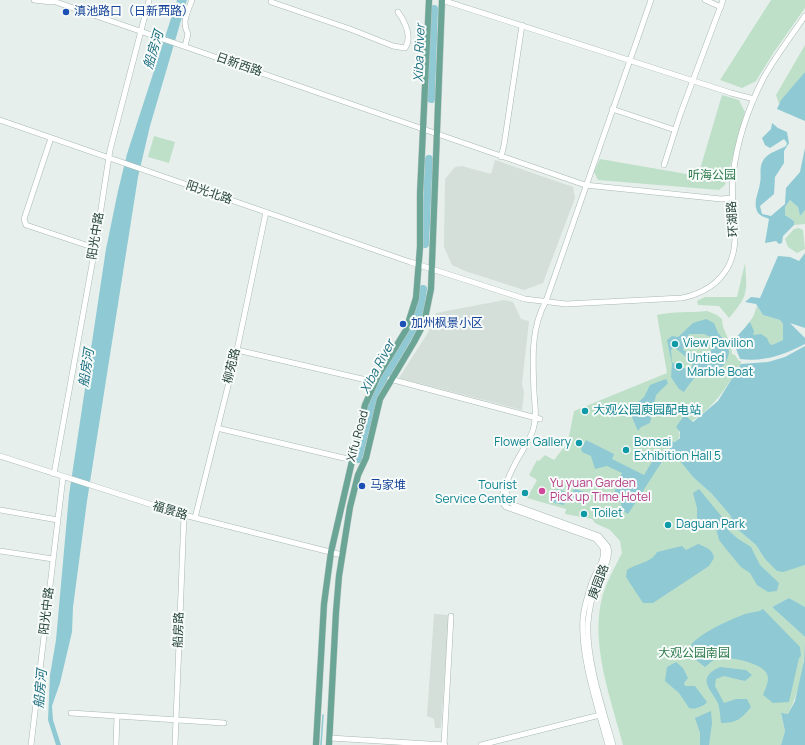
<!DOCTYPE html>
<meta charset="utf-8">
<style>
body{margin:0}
canvas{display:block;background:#e6efeb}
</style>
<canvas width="805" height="745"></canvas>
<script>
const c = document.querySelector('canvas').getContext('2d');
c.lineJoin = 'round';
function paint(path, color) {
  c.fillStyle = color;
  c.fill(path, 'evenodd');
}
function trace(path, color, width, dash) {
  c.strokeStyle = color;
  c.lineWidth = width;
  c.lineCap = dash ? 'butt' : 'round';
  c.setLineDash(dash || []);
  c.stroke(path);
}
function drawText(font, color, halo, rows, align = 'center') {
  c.font = font + ' Manrope,"Noto Sans SC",sans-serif';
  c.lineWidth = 4;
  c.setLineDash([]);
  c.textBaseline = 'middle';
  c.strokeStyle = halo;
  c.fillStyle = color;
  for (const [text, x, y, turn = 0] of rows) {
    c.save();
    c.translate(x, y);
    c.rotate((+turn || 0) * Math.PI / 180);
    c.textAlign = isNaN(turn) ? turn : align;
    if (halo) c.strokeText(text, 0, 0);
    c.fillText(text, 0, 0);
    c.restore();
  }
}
paint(new Path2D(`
 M495 160 573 187 575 198 543 283 524 290 465 271 452 265 444 247 445 179 455 167 462 166 491 174Z
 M504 300 513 302 521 319 529 321 522 384 524 392 522 410 399 378 429 331 436 313Z
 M434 614 449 615 441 728H435L434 719 427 716Z`), '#d4dfda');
paint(new Path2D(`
 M771 0H805V8L774 52 756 81 742 88 720 80Z
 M805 45V72L779 104 776 95Z
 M722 95 739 100 745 112 725 185 719 190 598 180 594 172 600 159 698 176Z
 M154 136 175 142 169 163 148 157Z
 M790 200 798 207 800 216 805 210V224L794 225V221L785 215V207Z
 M799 228 803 230 805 249 797 253 788 247 785 239 794 229Z
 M745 263C747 292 749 295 729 318L719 306 698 305 697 301 705 297H737Z
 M757 306 763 315 780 320 783 324V340L772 345 753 335 746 326 753 317Z
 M707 311 717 315 722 319C722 332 732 340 732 354L735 355 739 361H741V364C723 392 710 415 678 428L680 436 677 441 673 442 685 466 694 478 711 493 730 515 736 528 756 545 765 559 783 571 805 565V607L789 598 772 607 805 637C805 664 800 690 788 714H781L785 731 781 745H623C611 699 590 644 602 598 606 582 615 567 622 553L620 541 610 530 595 523 592 519 565 514 566 509 527 498 537 480 529 475 537 460 539 461 545 455 554 460 568 442 574 411 667 373 657 315C674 311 690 313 707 311Z`), '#bfe0c8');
paint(new Path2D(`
 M177 0H187L150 126 138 177 87 501 73 607 72 632 60 683 52 706 53 720 61 745H56L48 720 50 675 56 640 69 495 106 249 118 191 127 154Z
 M805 72V121L777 109 781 100Z
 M772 123 778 128 787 132 789 143 784 151V163L775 177 774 194 760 206 762 214 771 216 785 204 786 188 800 172 805 148V210L800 216 798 207 790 200 785 207V215L794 221V225L783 236 782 243 779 244 776 241 765 243 769 219C765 217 759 216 757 211 753 201 759 192 760 183 762 174 758 168 764 159 770 152 779 150 786 146L787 143 784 139 770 148 765 145 762 138 771 129Z
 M805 253V328L790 323 805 338V344C784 355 764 362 740 359L733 341 750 322 754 331 753 335 761 334 767 338 769 343 772 345 783 340V324L780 320 763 315 756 304 745 302 751 297 760 298 778 256 790 257 799 261Z
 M706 319 714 323 718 333 727 343 729 352 728 357 725 364 715 372 698 373C693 380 689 384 684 392L679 389 671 377 672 364 667 340 672 336 678 337 693 323ZM689 334H704L715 339 708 359 683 350ZM674 347 692 362V367C685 371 678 366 672 362L671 350Z
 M805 346V565L783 572 777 571 765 559 756 545 736 528 730 515 711 493 694 478 667 445 669 441 675 442 680 438V432L676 427 683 417H687L693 422 718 401 741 364 768 362 785 357Z
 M666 379 668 383 656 395 650 423 641 427 638 431 631 415 635 405 644 397 650 385Z
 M586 440 614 454 612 459 644 475 653 460 645 454 648 449 662 457 663 460 628 514 621 510V503L612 498 622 473 607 466 595 469 591 456 582 452 581 449Z
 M557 489 566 492 564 505 551 502Z
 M575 489 588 493 589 496 588 500 582 504 573 502 572 492Z
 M699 489 722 517 728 530 737 538 751 547 760 565 779 583 777 591 768 592 757 585 750 573 741 567 726 549 719 540 715 525 697 521V508L693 493Z
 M698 544C705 547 713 549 714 558L709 566 653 603H643L626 577 627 570C637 563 651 563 657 552L682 546 686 550Z
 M789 598 805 607V637L772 607Z
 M763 609 800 647 801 656 799 658 789 702 773 703 763 695C765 689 770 681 767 674 763 663 729 656 718 658 714 659 709 664 705 667L687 653C690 636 730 620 745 614 751 612 757 613 763 609Z
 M805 641V745H781L785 731 781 713 788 714 795 701 804 661Z
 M676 662 683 668 688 678 684 683 685 686H695L707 702C704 706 695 710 689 708L679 693 665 681 667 667Z
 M720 667 746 670 752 675 745 681 724 676 716 679 715 686 724 703 736 699H747L751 707C741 719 737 723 721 723 720 716 720 709 718 703 710 688 696 678 720 667Z
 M711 711 712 723 709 745H700V733L695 718Z`), '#8ec9d4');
trace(new Path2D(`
 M321 745 323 715`), '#8ec9d4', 1.5);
trace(new Path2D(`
 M431 99 434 9
 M425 244 429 159
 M358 459 374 395 413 329 420 310 423 289`), '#8ec9d4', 8);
const minor = new Path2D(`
 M34 0 52 2
 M50 0 585 185 721 199 732 198
 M442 0 731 93 754 99
 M705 0 721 7
 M271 2 350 29 393 46 405 48C413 36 405 22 398 12
 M185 46 188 34C181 22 188 11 192 0
 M612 109 675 130
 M0 120 410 262 525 299 566 304 682 298C701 294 718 285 728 267 743 239 729 205 733 175 737 141 749 106 764 77 776 56 791 36 805 16
 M51 138 24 219 26 225 95 248
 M501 157 504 145 522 25
 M664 165 680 115 723 0
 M237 350 375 382
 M390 379 540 419
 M217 428 352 460
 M0 456 184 515 342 555
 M54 474 95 248 110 150 149 0
 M504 489 501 501 506 507 596 539 603 548C606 560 596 571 592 582 588 594 584 606 583 618 580 656 598 708 608 745
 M0 510 58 520
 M195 518 237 350 266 212
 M0 551 53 559
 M71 713 224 723
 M330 738 445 745
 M31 745 63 477
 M116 745 117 716
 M175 745 184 515
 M444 745 451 616
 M481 745 600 715
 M613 745C603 709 586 660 588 623 589 609 592 596 597 584 601 572 611 560 608 547L599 536 514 505C490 489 527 450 533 430 537 418 535 405 534 393 533 362 530 329 546 301L651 0`);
const major = new Path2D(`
 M316 745 324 604 331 552 365 405 378 376 406 330 416 298 420 247V194L429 0
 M329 745 336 612 339 576 350 507 358 475 366 458 380 399 414 342 424 323 431 289 442 0`);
trace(minor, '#a8b8b2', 6);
trace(major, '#c2cac8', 7);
trace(minor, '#fff', 5);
trace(major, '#6aa596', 6);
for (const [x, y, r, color] of [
 [66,12,4,"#1a4fb4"],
 [403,324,4,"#1a4fb4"],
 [675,344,4,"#0f9aa8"],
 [679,366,4,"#0f9aa8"],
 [585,411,4,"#0f9aa8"],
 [579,443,4,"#0f9aa8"],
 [626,450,4,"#0f9aa8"],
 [362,486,4,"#1a4fb4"],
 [542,491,4,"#d1479c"],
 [525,493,4,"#0f9aa8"],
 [584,514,4,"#0f9aa8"],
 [668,525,4,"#0f9aa8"]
]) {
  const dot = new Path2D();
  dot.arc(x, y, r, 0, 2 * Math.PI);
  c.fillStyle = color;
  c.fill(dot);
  trace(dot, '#f7fbf9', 1.5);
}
drawText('12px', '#164399', '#f7fbf9', [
 ["滇池路口（日新西路）",74,12],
 ["加州枫景小区",411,324],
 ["马家堆",370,486]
], 'left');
drawText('12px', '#24423a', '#f7fbf9', [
 ["日新西路",239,65,19],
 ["阳光北路",209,193,19],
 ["环湖路",733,219,-94],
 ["阳光中路",96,236,-81],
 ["柳苑路",232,366,-76],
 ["Xifu Road",358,436,-75],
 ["福景路",170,511,17],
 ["庚园路",599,582,-69],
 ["阳光中路",47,611,-83],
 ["船房路",179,630,-88]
]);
drawText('12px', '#2d7a4b', '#f7fbf9', [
 ["听海公园",712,176],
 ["大观公园南园",694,654]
]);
drawText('12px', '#0d838f', '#f7fbf9', [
 ["View Pavilion",683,344],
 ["Untied",687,359],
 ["Marble Boat",687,373],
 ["大观公园庾园配电站",593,411],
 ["Flower Gallery",571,443,"right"],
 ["Bonsai",634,443],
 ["Exhibition Hall 5",634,457],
 ["Tourist",517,486,"right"],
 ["Service Center",517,500,"right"],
 ["Toilet",592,514],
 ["Daguan Park",676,525]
], 'left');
drawText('12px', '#b23c85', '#f7fbf9', [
 ["Yu yuan Garden",550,484],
 ["Pick up Time Hotel",550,498]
], 'left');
drawText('italic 13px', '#1c6f80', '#f7fbf9', [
 ["船房河",154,50,-73],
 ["Xiba River",420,53,-88],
 ["Xiba River",378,367,-62],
 ["船房河",87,368,-81],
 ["船房河",41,689,-85]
]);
</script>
